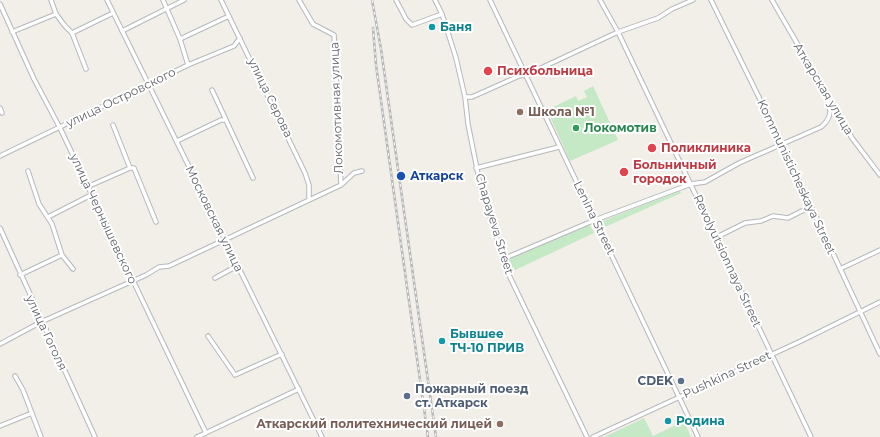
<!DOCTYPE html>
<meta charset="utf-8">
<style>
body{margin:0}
canvas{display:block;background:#f1efe8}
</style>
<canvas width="880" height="437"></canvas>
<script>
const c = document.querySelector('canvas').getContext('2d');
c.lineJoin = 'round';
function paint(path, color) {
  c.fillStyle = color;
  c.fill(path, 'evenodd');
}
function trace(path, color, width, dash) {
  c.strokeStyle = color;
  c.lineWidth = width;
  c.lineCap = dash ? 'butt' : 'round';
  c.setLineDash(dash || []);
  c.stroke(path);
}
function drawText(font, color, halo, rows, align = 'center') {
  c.font = font + ' Montserrat,sans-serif';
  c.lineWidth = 4;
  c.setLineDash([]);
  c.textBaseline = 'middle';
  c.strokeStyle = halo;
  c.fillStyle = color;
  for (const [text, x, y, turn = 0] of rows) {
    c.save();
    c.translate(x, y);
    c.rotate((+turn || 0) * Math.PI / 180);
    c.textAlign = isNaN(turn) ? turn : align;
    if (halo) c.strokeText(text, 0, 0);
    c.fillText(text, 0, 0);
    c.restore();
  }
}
paint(new Path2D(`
 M593 86 618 140 570 161 547 110 576 96 578 101 587 97 584 91Z
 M680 191 681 193 605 227 602 221Z
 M590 225 594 233 513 271 507 259Z
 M644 418 653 436 684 421 691 437H604Z`), '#c5e8c5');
const minor = new Path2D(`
 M51 0 56 14 65 26 72 33 86 69
 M107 0 322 437
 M163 0 180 39 188 65
 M221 0 305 173 309 185V199
 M299 0 313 24 334 35 341 185
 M396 0 406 19 412 25 442 14
 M435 0 442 14 456 58 465 97 468 124 481 189 508 273 587 437
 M490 0 698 437
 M600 0 618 32 811 437
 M711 0 782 144 880 354
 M772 0 852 138 880 175
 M0 4 34 79 60 128 206 433
 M122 31 184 0
 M12 32 56 14
 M72 33 113 13
 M180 39 229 16
 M212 90 253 178
 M465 97H472L519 76 526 75 618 32 658 18 672 9 693 0
 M0 108 2 113
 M113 125 130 168H134L156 222
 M177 141 221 120H226
 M0 156 188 65 234 46 240 38
 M476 168 559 147
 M28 171 39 204 52 224 62 255 73 269
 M87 187 130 168
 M48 217 91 195
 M0 228 95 437
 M717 237 745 223 761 221 773 216 788 218 810 207
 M503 259 595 220 691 184 705 182 739 163 821 127C832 118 831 110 828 98
 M840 269 880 250
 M20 275 62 255
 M215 278 237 266
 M208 336 235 375 282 354
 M0 344 41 322 146 275 159 267 169 266 341 185 354 173 362 171
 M15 376 23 390 41 437
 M0 426 32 413
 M197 437 299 389
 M593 437 801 341 880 302`);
trace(minor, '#b5b8bc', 5.5);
trace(minor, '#fff', 3.5);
const rail = new Path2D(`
 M372 0 381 49 436 437
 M373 28 376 65 428 437`);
trace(rail, '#b6b7b8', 2.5);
trace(rail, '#fff', 1, [3]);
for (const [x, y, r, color] of [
 [432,27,4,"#0f9aa8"],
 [488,71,5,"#e0444e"],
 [520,112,4,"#8d6e63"],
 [576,128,4,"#2e9e5b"],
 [652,148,5,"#e0444e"],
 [624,172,5,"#e0444e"],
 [401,176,5,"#1a4fb4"],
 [442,341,4,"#0f9aa8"],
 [681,381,4,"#5c6f8a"],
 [407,396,4,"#5c6f8a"],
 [668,421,4,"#0f9aa8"],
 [500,424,4,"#8d6e63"]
]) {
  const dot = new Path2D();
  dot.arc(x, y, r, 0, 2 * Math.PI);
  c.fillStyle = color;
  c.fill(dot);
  trace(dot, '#fff', 1.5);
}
drawText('bold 12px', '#0d838f', '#fff', [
 ["Баня",440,27],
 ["Бывшее",450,334],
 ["ТЧ-10 ПРИВ",450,348],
 ["Родина",676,421]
], 'left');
drawText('bold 12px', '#be3a42', '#fff', [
 ["Психбольница",497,71],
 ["Поликлиника",661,148],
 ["Больничный",633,165],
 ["городок",633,179]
], 'left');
drawText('12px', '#5f6368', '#fff', [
 ["Аткарская улица",823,89,59],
 ["улица Островского",121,98,-26],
 ["улица Серова",270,98,64],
 ["Локомотивная улица",337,108,-92],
 ["Kommunisticheskaya Street",796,177,65],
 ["Lenina Street",594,218,64],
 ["улица Чернышевского",103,219,65],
 ["Московская улица",214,219,64],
 ["Chapayeva Street",494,224,73],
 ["Revolyutsionnaya Street",727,261,65],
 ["улица Гоголя",46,333,65],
 ["Pushkina Street",727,375,-25]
]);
drawText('bold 12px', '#785e54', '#fff', [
 ["Школа №1",528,112],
 ["Аткарский политехнический лицей",492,424,"right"]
], 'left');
drawText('bold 12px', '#27864d', '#fff', [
 ["Локомотив",584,128]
], 'left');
drawText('bold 12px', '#164399', '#fff', [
 ["Аткарск",410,176]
], 'left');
drawText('bold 12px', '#4e5e75', '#fff', [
 ["CDEK",673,381],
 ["Пожарный поезд",415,389,"left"],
 ["ст. Аткарск",415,403,"left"]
], 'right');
</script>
